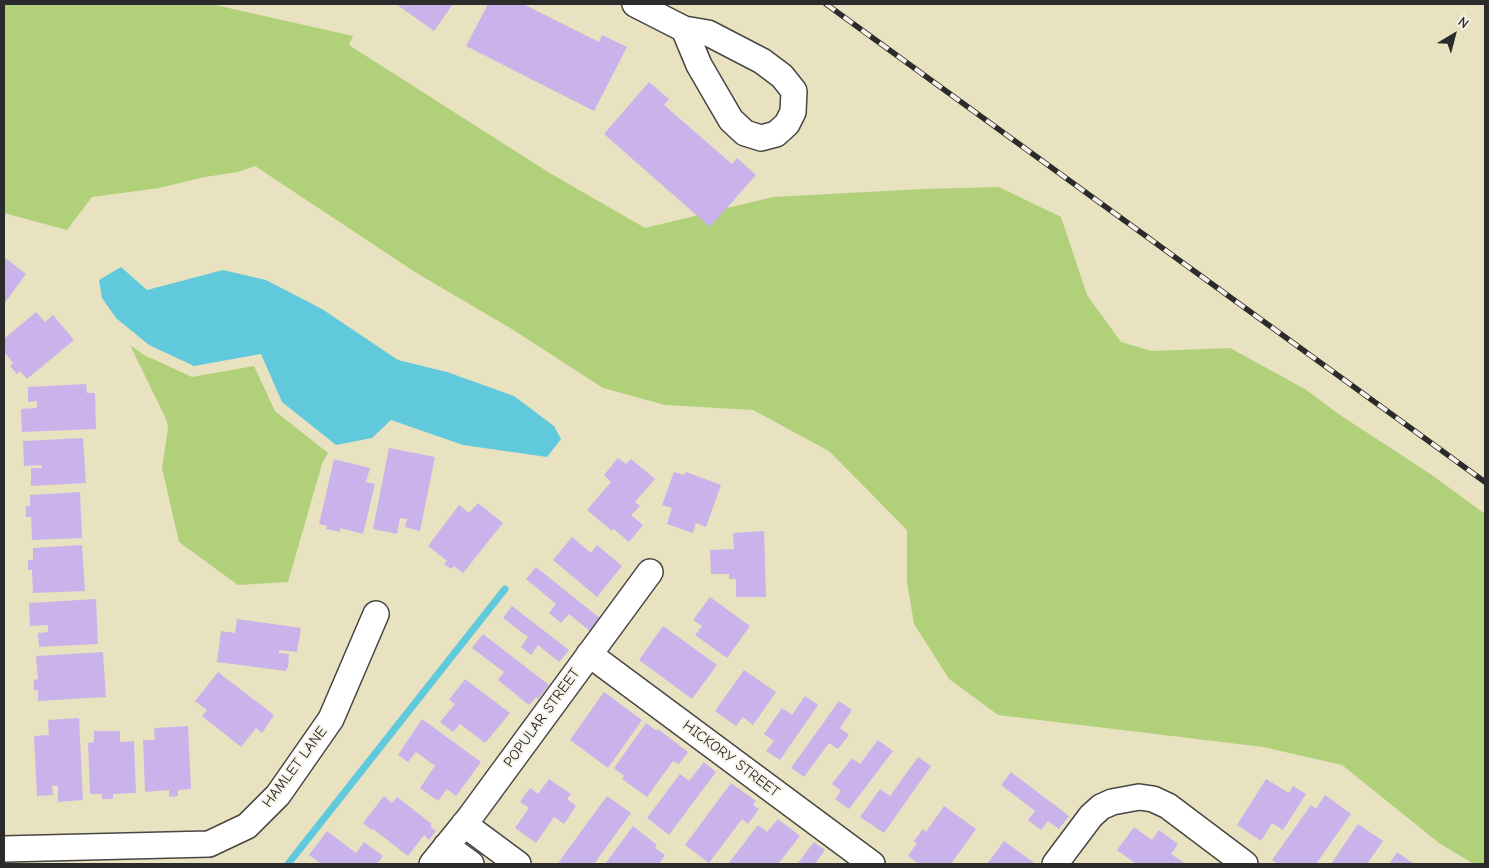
<!DOCTYPE html>
<style>
body{margin:0}
#map{position:relative;width:1489px;height:868px;overflow:hidden;background:#e9e2c1;font-family:"Comic Neue",sans-serif}
canvas{display:block}
.frame{position:absolute;inset:0;border:5px solid #2b2b2b;pointer-events:none}
.north{position:absolute;left:1429px;top:10px;width:50px;height:50px;-webkit-text-stroke:4px #f7f3e8;paint-order:stroke;rotate:37deg;font-size:14px;font-weight:700;line-height:20px;text-align:center;color:#2b2b2b}
.north::after{content:'';display:block;margin:auto;width:18px;height:22px;background:#2b2b2b;clip-path:polygon(50% 0,100% 100%,50% 72%,0 100%)}
</style>
<div id="map">
<canvas width="1489" height="868"></canvas>
<div class="frame"></div>
<div class="north">N</div>
</div>
<script>
const c = document.querySelector('canvas').getContext('2d');
c.lineJoin = 'round';
function paint(path, color) {
  c.fillStyle = color;
  c.fill(path, 'evenodd');
}
function trace(path, color, width, dash) {
  c.strokeStyle = color;
  c.lineWidth = width;
  c.lineCap = dash ? 'butt' : 'round';
  c.setLineDash(dash || []);
  c.stroke(path);
}
function drawText(font, color, halo, rows, align = 'center') {
  c.font = font + ' "Comic Neue",sans-serif';
  c.lineWidth = 4;
  c.setLineDash([]);
  c.textBaseline = 'middle';
  c.strokeStyle = halo;
  c.fillStyle = color;
  for (const [text, x, y, turn = 0] of rows) {
    c.save();
    c.translate(x, y);
    c.rotate((+turn || 0) * Math.PI / 180);
    c.textAlign = isNaN(turn) ? turn : align;
    if (halo) c.strokeText(text, 0, 0);
    c.fillText(text, 0, 0);
    c.restore();
  }
}
paint(new Path2D(`
 M4 4H211L353 36 349 45 548 172 645 228 773 197 922 189 999 187 1061 217 1087 295 1121 342 1152 351 1230 348 1305 389 1340 415 1432 475 1485 514V864H1474L1439 843 1342 765 1263 747 998 715 949 679 914 624 907 582V530L829 451 753 410 665 405 603 388 515 331 415 272 255 166 238 172 205 177 159 188 92 197 67 230 4 213Z
 M130 345 144 355 192 377 254 366 275 411 328 453 322 464 288 582 238 585 179 542 162 468 168 428 167 421Z`), '#b0d179');
paint(new Path2D(`
 M121 267 147 290 223 270 266 280 322 309 398 360 447 372 514 396 554 426 561 439 547 457 463 445 391 420 372 438 336 445 282 402 261 354 194 366 149 345 116 318 102 298 99 280Z`), '#60c9db');
trace(new Path2D(`
 M288 864 505 589`), '#60c9db', 7);
paint(new Path2D(`
 M396 4H453L434 31Z
 M488 4H523L599 42 602 35 627 47 594 111 466 46Z
 M649 82 669 99 664 105 732 164 737 158 756 175 710 227 604 134Z
 M4 257 26 274 4 304Z
 M36 312 45 322 53 315 74 340 27 379 20 371 17 374 10 366 13 363 4 352V339Z
 M86 384 87 393H95L96 429 22 432 21 409 37 408V401L28 402V387Z
 M83 438 86 483 31 486V468H42V465L24 466 23 441Z
 M389 448 435 457 420 531 405 527 407 519 400 518 397 534 373 529Z
 M618 458 626 464 631 459 655 479 635 502 640 506 631 515 643 525 629 542 614 529 612 531 587 510 611 482 604 475Z
 M334 459 370 468 366 482 375 484 363 534 340 528V532L326 529 327 526 319 524Z
 M674 472 684 475 686 472 721 485 706 527 696 523 693 533 667 524 672 508 662 505Z
 M80 492 82 538 32 540 31 517H26V506H30V495Z
 M478 503 503 523 463 573 454 566 451 569 444 564 447 561 428 546 459 505 469 513Z
 M764 531 766 597H736V579H729V574H711L710 550 734 549 733 533Z
 M572 537 591 553 597 545 622 566 597 597 553 560Z
 M82 545 85 591 33 593 32 570H28V560H33V548Z
 M536 567 601 619 591 632 569 614 561 623 549 613 556 604 526 579Z
 M710 597 750 626 727 658 695 635 702 626 693 620Z
 M96 599 98 644 39 647 38 633 48 632V625L30 626 29 603Z
 M512 606 569 650 559 662 538 645 531 655 521 647 528 637 503 618Z
 M237 619 301 628 297 652 279 650V653L289 654 288 668H287L286 671 217 662 221 631 235 633Z
 M663 626 717 665 692 699 639 660Z
 M483 634 549 685 538 699 536 697 529 705 498 680 504 672 472 648Z
 M103 652 106 697 38 701V690H34V680L38 679 36 656Z
 M744 670 776 692 753 725 743 717 736 726 715 711Z
 M218 672 274 715 262 733 256 728 241 747 202 716 207 710 195 701Z
 M465 679 510 713 485 743 460 724 453 732 440 722 455 704 449 700Z
 M604 692 642 720 608 768 570 740Z
 M805 696 818 705 780 760 766 751 774 741 764 734 782 708 792 715Z
 M839 701 852 710 840 728 849 735 838 749 829 743 804 777 791 768Z
 M79 718 83 800 58 802V786H52L53 795 37 796 34 736 49 735 48 720Z
 M422 719 481 762 456 796 447 789 438 801 420 788 435 766 416 752 408 762 398 755Z
 M646 723 657 731 658 729 688 752 679 764 673 761 647 797 622 779 624 776 614 768Z
 M188 726 191 789 178 790V796L169 797V790L145 792 143 740H155L154 728Z
 M94 731H120V742L134 741 136 793 113 794V799H102V794H90L88 743 94 742Z
 M878 740 893 751 849 809 835 799 841 791 832 784 852 758 860 764Z
 M918 757 931 766 884 833 860 817 880 789 890 796Z
 M704 762 716 772 669 835 647 818 680 774 689 781Z
 M1011 772 1069 816 1059 829 1048 821 1041 830 1028 820 1035 811 1001 785Z
 M549 779 571 794 567 799 576 806 564 824 554 817 536 843 515 828 529 808 520 802 530 788 538 794Z
 M1266 779 1289 793 1293 786 1306 794 1283 830 1272 823 1261 841 1237 825Z
 M731 783 756 801 753 805 759 809 748 824 742 819 709 863 685 845Z
 M1325 795 1351 814 1316 864H1278L1272 860 1311 805 1316 809Z
 M384 796 392 803 397 797 432 824 430 826 436 831 429 840 424 835 408 856 373 829 372 830 363 823Z
 M607 796 631 813 594 864H560L558 863Z
 M944 806 976 829 951 864H919L908 856 917 843 914 841 923 829 926 832Z
 M778 819 800 836 778 864H728L758 825 767 832Z
 M1358 824 1383 841 1367 864H1331Z
 M633 826 657 845 655 848 665 855 659 864H605Z
 M1134 827 1152 840 1159 830 1178 844 1171 854 1186 864H1136L1117 850Z
 M327 831 356 853 364 842 383 856 377 864H321L309 855Z
 M1004 841 1036 864H987Z
 M814 842 825 850 815 864H797Z
 M1397 852 1414 864H1389Z`), '#cab3eb');
const minor = new Path2D(`
 M635 4 684 29 708 33 762 61 782 76 794 91 793 112 787 124 776 134 761 138 745 133 731 120 699 65 684 29
 M589 654 872 864
 M464 824 518 864
 M446 846 471 864
 M4 849 209 844 247 826 278 795 331 719 376 614
 M432 864 470 817 650 572
 M1055 864 1091 816 1101 807 1112 802 1139 797 1153 799 1168 806 1245 864`);
trace(minor, '#484642', 28);
trace(minor, '#fff', 25);
const rail = new Path2D(`
 M826 4 1485 482`);
trace(rail, '#2b2b2b', 5.5);
trace(rail, '#f7f3e8', 4, [11]);
drawText('15px', '#2b2b2b', '#f7f3e8', [
 ["POPULAR STREET",542,718,-54],
 ["HICKORY STREET",731,759,37],
 ["HAMLET LANE",295,767,-53]
]);
</script>
